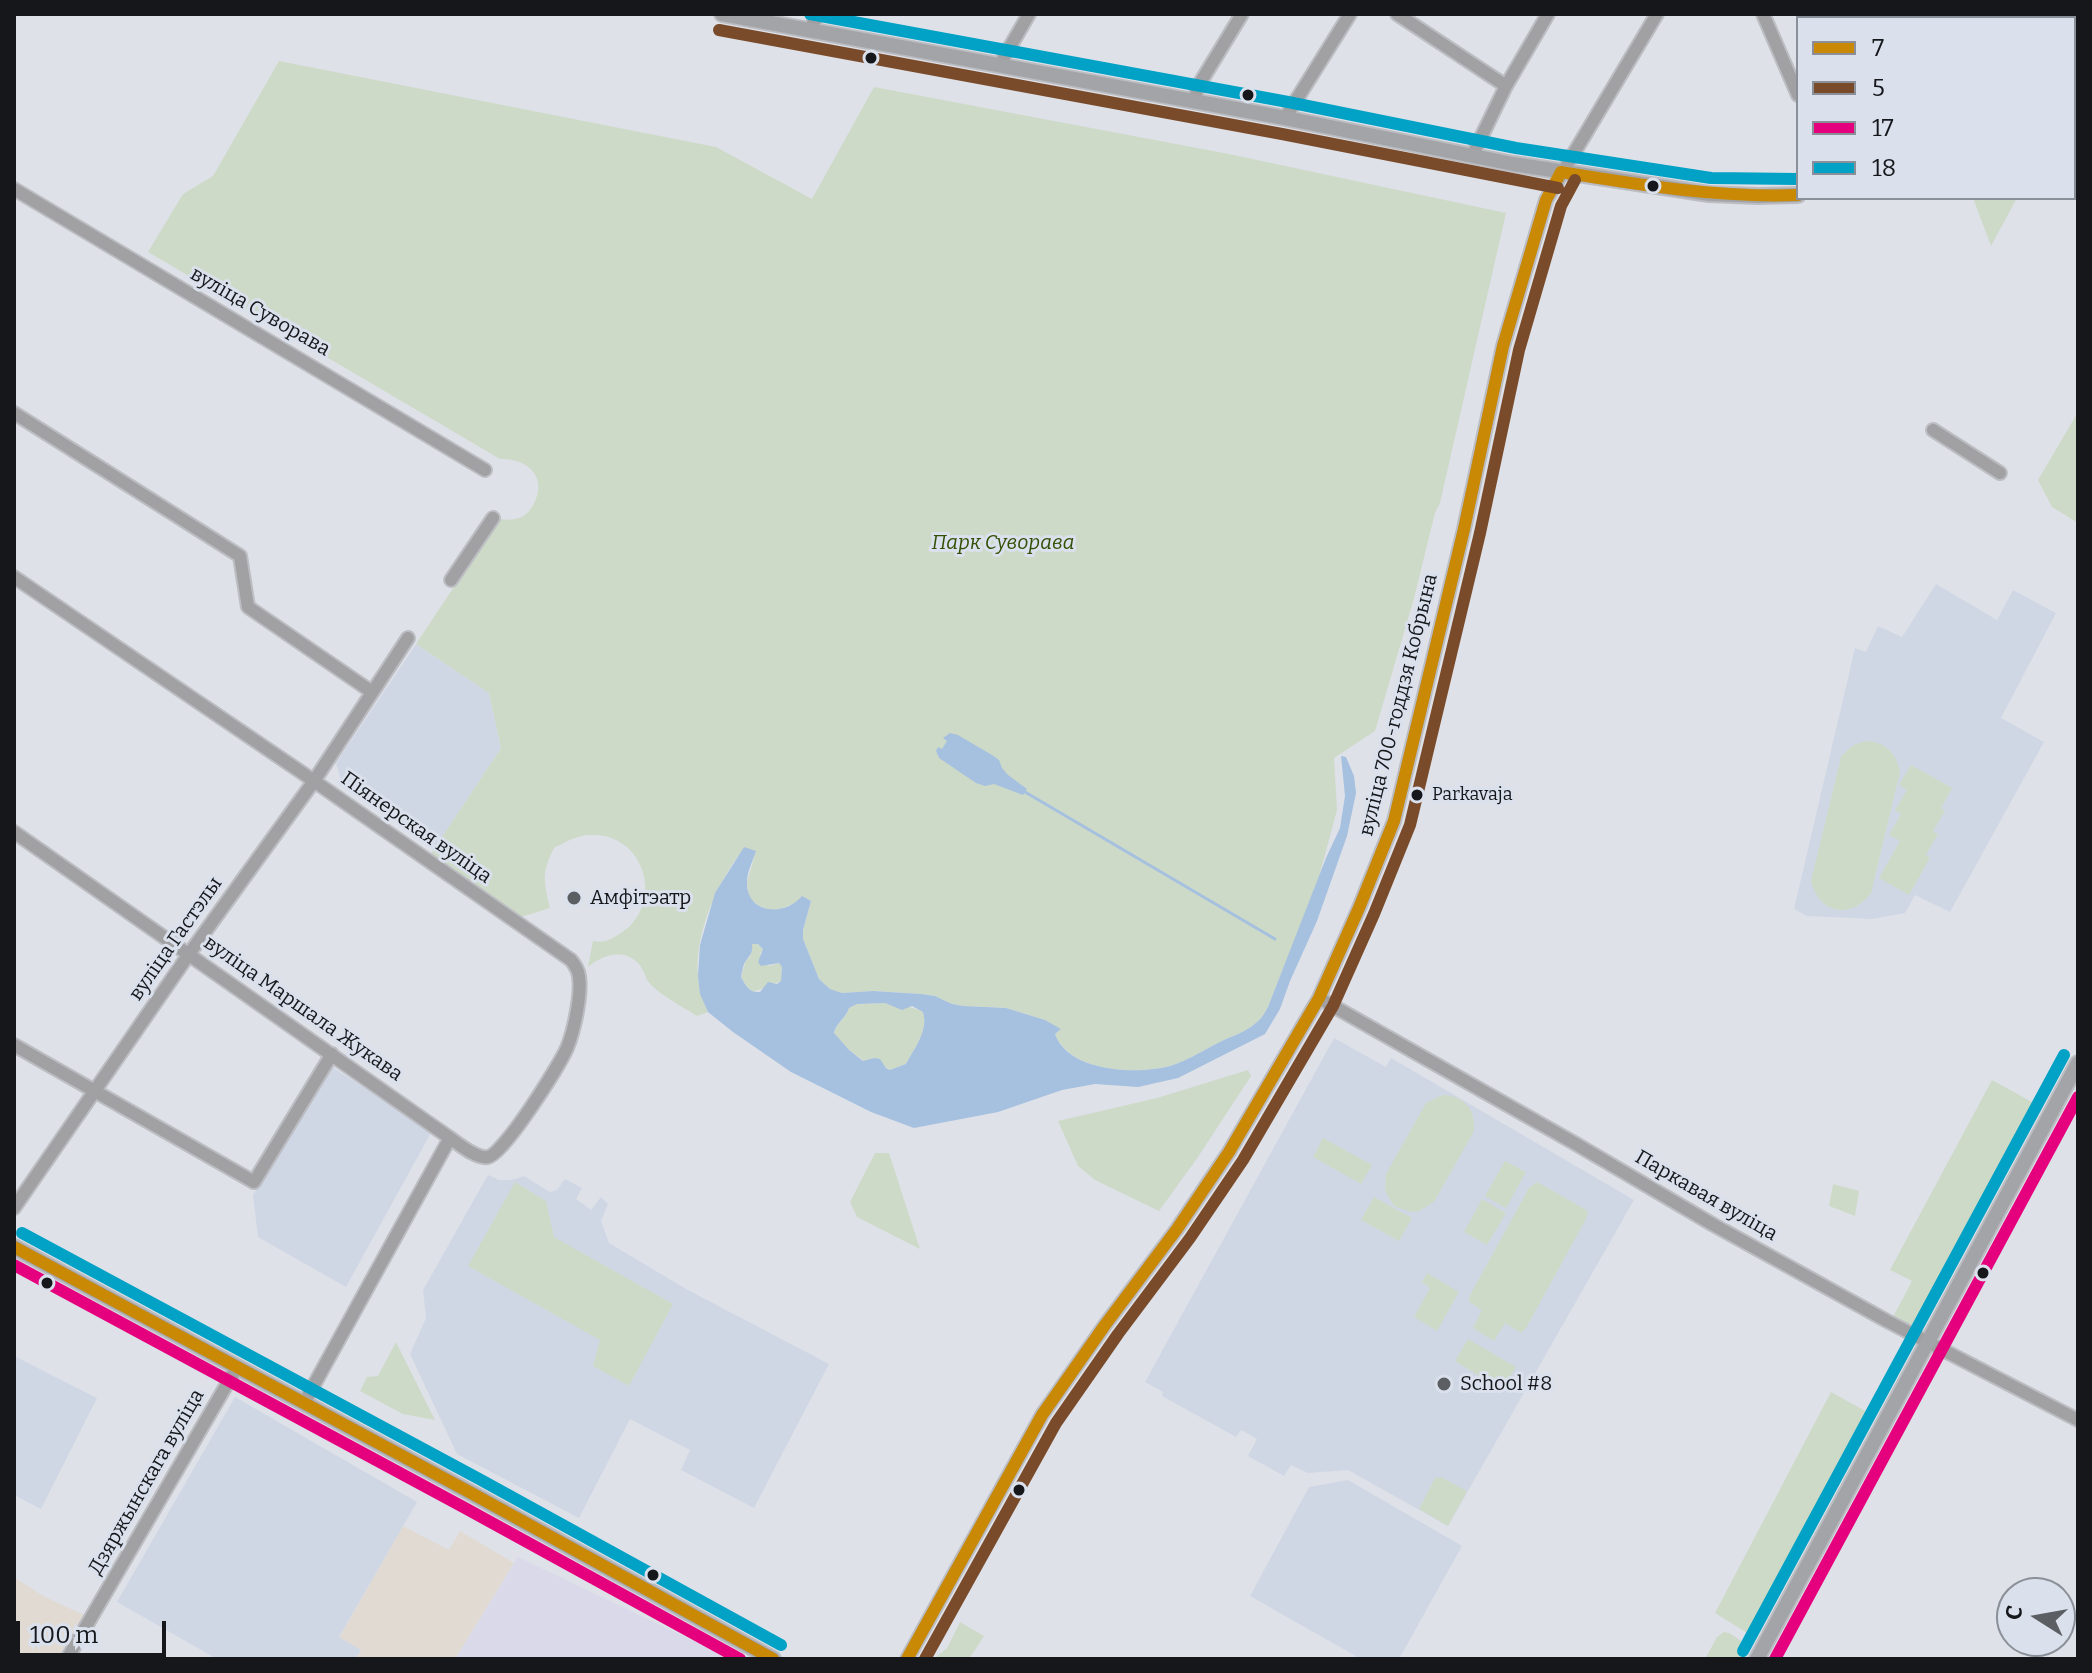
<!DOCTYPE html>
<meta charset="utf-8">
<style>
body{margin:0}
#map{position:relative;width:2092px;height:1673px;overflow:hidden;background:#dee1e8;font-family:Bitter,serif}
canvas{display:block}
.frame{position:absolute;inset:0;border:16px solid #15171b;pointer-events:none}
.legend{position:absolute;left:1796px;top:16px;width:280px;height:184px;box-sizing:border-box;background:#dae0ec;border:2px solid #8b9098;margin:0;padding:10px 14px;list-style:none;font-size:24px;color:#15171b}
.legend li{display:flex;align-items:center;gap:16px;height:40px}
.legend b{width:40px;border:2px solid #8b9098}
.north{position:absolute;left:1996px;top:1577px;width:80px;height:80px;box-sizing:border-box;background:#dae0ec;border:2px solid #8b9098;border-radius:50%;rotate:281deg;font-size:22px;font-weight:700;line-height:32px;text-align:center;color:#15171b}
.north::after{content:'';display:block;margin:auto;width:28px;height:36px;background:#5b5e63;clip-path:polygon(50% 0,100% 100%,50% 72%,0 100%)}
.scale{position:absolute;left:16px;top:1621px;width:150px;height:36px;box-sizing:border-box;border:4px solid #15171b;border-top:0;padding-left:10px;font-size:24px;line-height:28px;white-space:nowrap;color:#15171b;-webkit-text-stroke:6px #dae0ec;paint-order:stroke}
</style>
<div id="map">
<canvas width="2092" height="1673"></canvas>
<div class="frame"></div>
<ul class="legend">
<li><b style="height:10px;background:#ca8905"></b>7</li>
<li><b style="height:10px;background:#7a4b2a"></b>5</li>
<li><b style="height:10px;background:#e5007d"></b>17</li>
<li><b style="height:10px;background:#01a2c5"></b>18</li>
</ul>
<div class="north">С</div>
<div class="scale">100 m</div>
</div>
<script>
const c = document.querySelector('canvas').getContext('2d');
c.lineJoin = 'round';
function paint(path, color) {
  c.fillStyle = color;
  c.fill(path, 'evenodd');
}
function trace(path, color, width, dash) {
  c.strokeStyle = color;
  c.lineWidth = width;
  c.lineCap = dash ? 'butt' : 'round';
  c.setLineDash(dash || []);
  c.stroke(path);
}
function drawText(font, color, halo, rows, align = 'center') {
  c.font = font + ' Bitter,serif';
  c.lineWidth = 6;
  c.setLineDash([]);
  c.textBaseline = 'middle';
  c.strokeStyle = halo;
  c.fillStyle = color;
  for (const [text, x, y, turn = 0] of rows) {
    c.save();
    c.translate(x, y);
    c.rotate((+turn || 0) * Math.PI / 180);
    c.textAlign = isNaN(turn) ? turn : align;
    if (halo) c.strokeText(text, 0, 0);
    c.fillText(text, 0, 0);
    c.restore();
  }
}
paint(new Path2D(`
 M518 1557 731 1659H455Z`), '#dad9e9');
paint(new Path2D(`
 M403 1526 449 1550 460 1531 514 1563 455 1659H356L361 1650 339 1638Z
 M14 1577 43 1596 84 1615 57 1659H14Z`), '#e0dad3');
paint(new Path2D(`
 M1936 584 1997 620 2013 590 2056 613 2001 718 2044 742 1950 912 1915 895 1905 913 1872 919 1807 916 1794 909 1855 648 1866 652 1878 626 1902 637Z
 M416 644 489 693 501 748 435 849 342 784 336 763Z
 M1334 1038 1386 1067 1391 1058 1634 1200 1448 1526 1348 1470 1308 1473 1291 1465 1284 1476 1248 1456 1257 1439 1241 1430 1236 1437 1162 1396 1163 1392 1145 1382Z
 M332 1067 432 1131 346 1287 258 1237 253 1195Z
 M488 1175 499 1180H512L524 1176 550 1192 557 1190 565 1179 582 1188 576 1199 591 1210 601 1197 608 1204 601 1221 609 1243 686 1289 829 1364 754 1508 681 1470 690 1450 630 1419 579 1518 457 1454 410 1354 426 1318 423 1290Z
 M14 1356 97 1398 41 1509 14 1495Z
 M235 1397 417 1502 339 1637 361 1650 356 1659H217L117 1602Z
 M1348 1480 1462 1546 1399 1659H1361L1250 1596 1309 1487Z`), '#d0d7e4');
paint(new Path2D(`
 M279 61 716 147 812 199 874 87 1229 154 1506 213 1440 503 1435 513 1413 602 1375 731 1334 758 1337 810 1316 888 1268 1007C1265 1012 1262 1018 1257 1022 1246 1033 1228 1037 1214 1045 1199 1053 1186 1061 1170 1066 1137 1075 1069 1072 1055 1034L1060 1030 1045 1020 1006 1008 963 1006 952 1004 935 996 921 994 873 991 842 993 830 989 819 979 803 939V930L811 901C781 900 780 924 749 898L747 882 756 851 744 848C718 881 694 933 698 976 699 989 703 1000 708 1012L697 1016C683 1007 662 996 651 985 645 979 644 969 638 963 623 948 602 955 588 967L593 941C602 943 608 941 616 936 667 909 647 832 590 835 578 835 565 842 554 848 541 874 544 880 550 908L521 917 430 855 501 748 489 693 416 644 499 519C506 520 513 520 519 518 525 516 530 511 533 505 549 478 528 458 500 459L148 252 183 194 213 176Z
 M1973 198H2017L1991 246Z
 M2078 412V523L2052 507 2038 480Z
 M1866 741C1885 742 1896 752 1900 772L1871 893C1851 920 1819 914 1811 881L1841 757C1848 748 1854 744 1866 741Z
 M1911 765 1952 788 1941 808 1945 811 1933 831 1938 834 1926 855 1930 858 1909 895 1879 878 1900 841 1889 835 1901 814 1895 810 1907 790 1899 785Z
 M752 944H758L763 949 760 954 769 966 779 963 782 967 781 981C777 983 772 984 768 986 751 993 751 995 741 977L746 960 750 957Z
 M885 1003C899 1008 908 1004 923 1012 929 1030 914 1049 906 1064L890 1070 874 1058 864 1061 849 1050 834 1034C836 1023 846 1019 849 1008L857 1004Z
 M1248 1070 1251 1076 1198 1157 1159 1211 1095 1180 1078 1166 1058 1121 1157 1098Z
 M1992 1080 2041 1107 1927 1321C1915 1331 1905 1323 1893 1317L1912 1281 1890 1270Z
 M1443 1095C1464 1096 1476 1109 1474 1131L1434 1202 1419 1211 1411 1212 1394 1206 1385 1191 1386 1174 1426 1103Z
 M1323 1138 1372 1165 1361 1184 1313 1157Z
 M875 1153H889L920 1249 857 1217 850 1202Z
 M1505 1161 1526 1172 1506 1208 1485 1196Z
 M515 1182 546 1201 554 1237 673 1304 629 1386 593 1366 600 1340 468 1266Z
 M1537 1182 1588 1211 1586 1219 1526 1328 1521 1333 1505 1323 1494 1341 1473 1328 1482 1310 1469 1302 1470 1295 1529 1188Z
 M1833 1184 1859 1191 1855 1216 1829 1206Z
 M1374 1197 1412 1218 1399 1241 1361 1220Z
 M1482 1199 1506 1213 1487 1245 1464 1232Z
 M1427 1273 1459 1292 1437 1331 1414 1317 1430 1288 1422 1282Z
 M1468 1339 1516 1367 1502 1390 1455 1361Z
 M396 1342 435 1420 403 1414 360 1391 367 1377 378 1376Z
 M1831 1392 1869 1413 1872 1420 1760 1632 1752 1636 1715 1613Z
 M1441 1477 1467 1491 1448 1526 1419 1509 1435 1478Z
 M960 1622 984 1636 969 1659H934L947 1648Z
 M1724 1632 1729 1633 1746 1644 1748 1652 1745 1659H1705L1717 1637Z`), '#cedac8');
paint(new Path2D(`
 M950 733 958 735 992 755 999 760 1002 768 1008 775 1027 789 1023 795 994 784 985 786 976 783 939 758 936 751 938 747 942 749 947 741 943 738Z
 M1341 756 1346 757 1354 776 1356 793 1347 836 1317 921 1290 981 1280 1009 1265 1034 1178 1078 1138 1087 1095 1084 1062 1090 998 1112 914 1128 871 1112 791 1072 733 1032 708 1012 700 994 698 976 700 945 715 893 744 847 756 851C753 861 747 871 747 882 746 914 785 917 802 896L811 901 803 930V939L819 979 830 989 842 993 873 991 921 994 935 996 952 1004 963 1006 1006 1008 1045 1020 1061 1029 1055 1034C1068 1072 1137 1075 1170 1066 1186 1061 1199 1053 1214 1045 1228 1037 1246 1033 1257 1022 1262 1018 1265 1012 1268 1007L1326 858 1340 828 1345 796ZM752 944H758L763 949 758 962 761 966 779 963 782 967 781 981 777 984 768 982 760 992C749 993 746 986 741 977 742 972 743 966 745 962 750 955 753 953 752 944ZM885 1003 902 1010 912 1006 923 1012C929 1030 914 1049 906 1064L890 1070 886 1068 880 1059 874 1058 863 1061 849 1050 834 1033C836 1023 846 1018 849 1008L857 1004Z`), '#a6c0e0');
trace(new Path2D(`
 M1025 792 1275 939`), '#a6c0e0', 3);
const minor = new Path2D(`
 M1397 14 1506 86
 M1763 14 1798 95
 M1914 14 1915 18
 M2068 14 2069 18
 M809 30 819 14
 M2074 30 2078 39
 M999 66 1029 14
 M1195 102 1197 88 1242 14
 M1285 118 1350 14
 M1472 156 1506 86 1548 14
 M14 189 485 470
 M14 413 240 556 248 607 372 692
 M1933 430 2000 473
 M14 577 301 772 571 960C575 965 578 969 579 976 582 994 574 1031 567 1048 559 1066 504 1154 488 1157 476 1159 459 1144 450 1138L14 832
 M451 580 493 518
 M1319 998 1576 1144 1712 1224 1887 1321 2078 1420
 M14 1045 254 1182 332 1054
 M14 1208 189 954 314 781 408 638
 M304 1403 450 1138
 M67 1659 237 1367
 M907 1659 1042 1415 1105 1325 1177 1229 1229 1152 1319 998 1359 908 1394 821 1464 529 1503 346 1546 200 1657 14`);
const major = new Path2D(`
 M722 14 1285 118 1513 164 1709 194 1758 196 1798 195
 M2074 106 2078 105
 M14 1247 473 1494 773 1659
 M1757 1659 2078 1063`);
trace(minor, '#bbbdc2', 16);
trace(major, '#bbbdc2', 18);
trace(minor, '#a1a0a2', 12);
trace(major, '#a3a4a7', 14);
trace(new Path2D(`
 M1561 172C1640 185 1718 198 1798 195
 M14 1247 473 1494 773 1659
 M907 1659 1042 1415 1105 1325 1177 1229 1229 1152 1319 998 1359 908 1394 821 1464 529 1503 346 1546 200 1561 172`), '#ca8905', 12);
trace(new Path2D(`
 M719 30 1282 134 1558 188
 M925 1659 1056 1423 1118 1334 1190 1238 1243 1160 1333 1006 1374 914 1410 825 1480 533 1519 350 1561 206 1575 180`), '#7a4b2a', 12);
trace(new Path2D(`
 M14 1265 465 1508 740 1659
 M1775 1659 2078 1097`), '#e5007d', 12);
trace(new Path2D(`
 M810 14 1288 102 1516 148 1711 178 1798 179
 M22 1233 481 1480 781 1645
 M1743 1651 2064 1055`), '#01a2c5', 12);
for (const [x, y, r, color] of [
 [871,58,7,"#15171b"],
 [1248,95,7,"#15171b"],
 [1653,186,7,"#15171b"],
 [1417,795,7,"#15171b"],
 [574,898,8,"#5b5e63"],
 [1983,1273,7,"#15171b"],
 [47,1283,7,"#15171b"],
 [1444,1384,8,"#5b5e63"],
 [1019,1490,7,"#15171b"],
 [653,1575,7,"#15171b"]
]) {
  const dot = new Path2D();
  dot.arc(x, y, r, 0, 2 * Math.PI);
  c.fillStyle = color;
  c.fill(dot);
  trace(dot, '#dae0ec', 3);
}
drawText('18px', '#15171b', '#dae0ec', [
 ["Parkavaja",1432,795]
], 'left');
drawText('20px', '#15171b', '#dae0ec', [
 ["вуліца Суворава",260,312,30],
 ["вуліца 700-годдзя Кобрына",1399,705,-76],
 ["Піянерская вуліца",416,828,35],
 ["вуліца Гастэлы",176,939,-55],
 ["вуліца Маршала Жукава",303,1009,35],
 ["Паркавая вуліца",1706,1196,30],
 ["Дзяржынскага вуліца",147,1482,-60]
]);
drawText('italic 20px', '#324f03', '#dae0ec', [
 ["Парк Суворава",1003,543]
]);
drawText('20px', '#15171b', '#dae0ec', [
 ["Амфітэатр",590,898],
 ["School #8",1460,1384]
], 'left');
</script>
